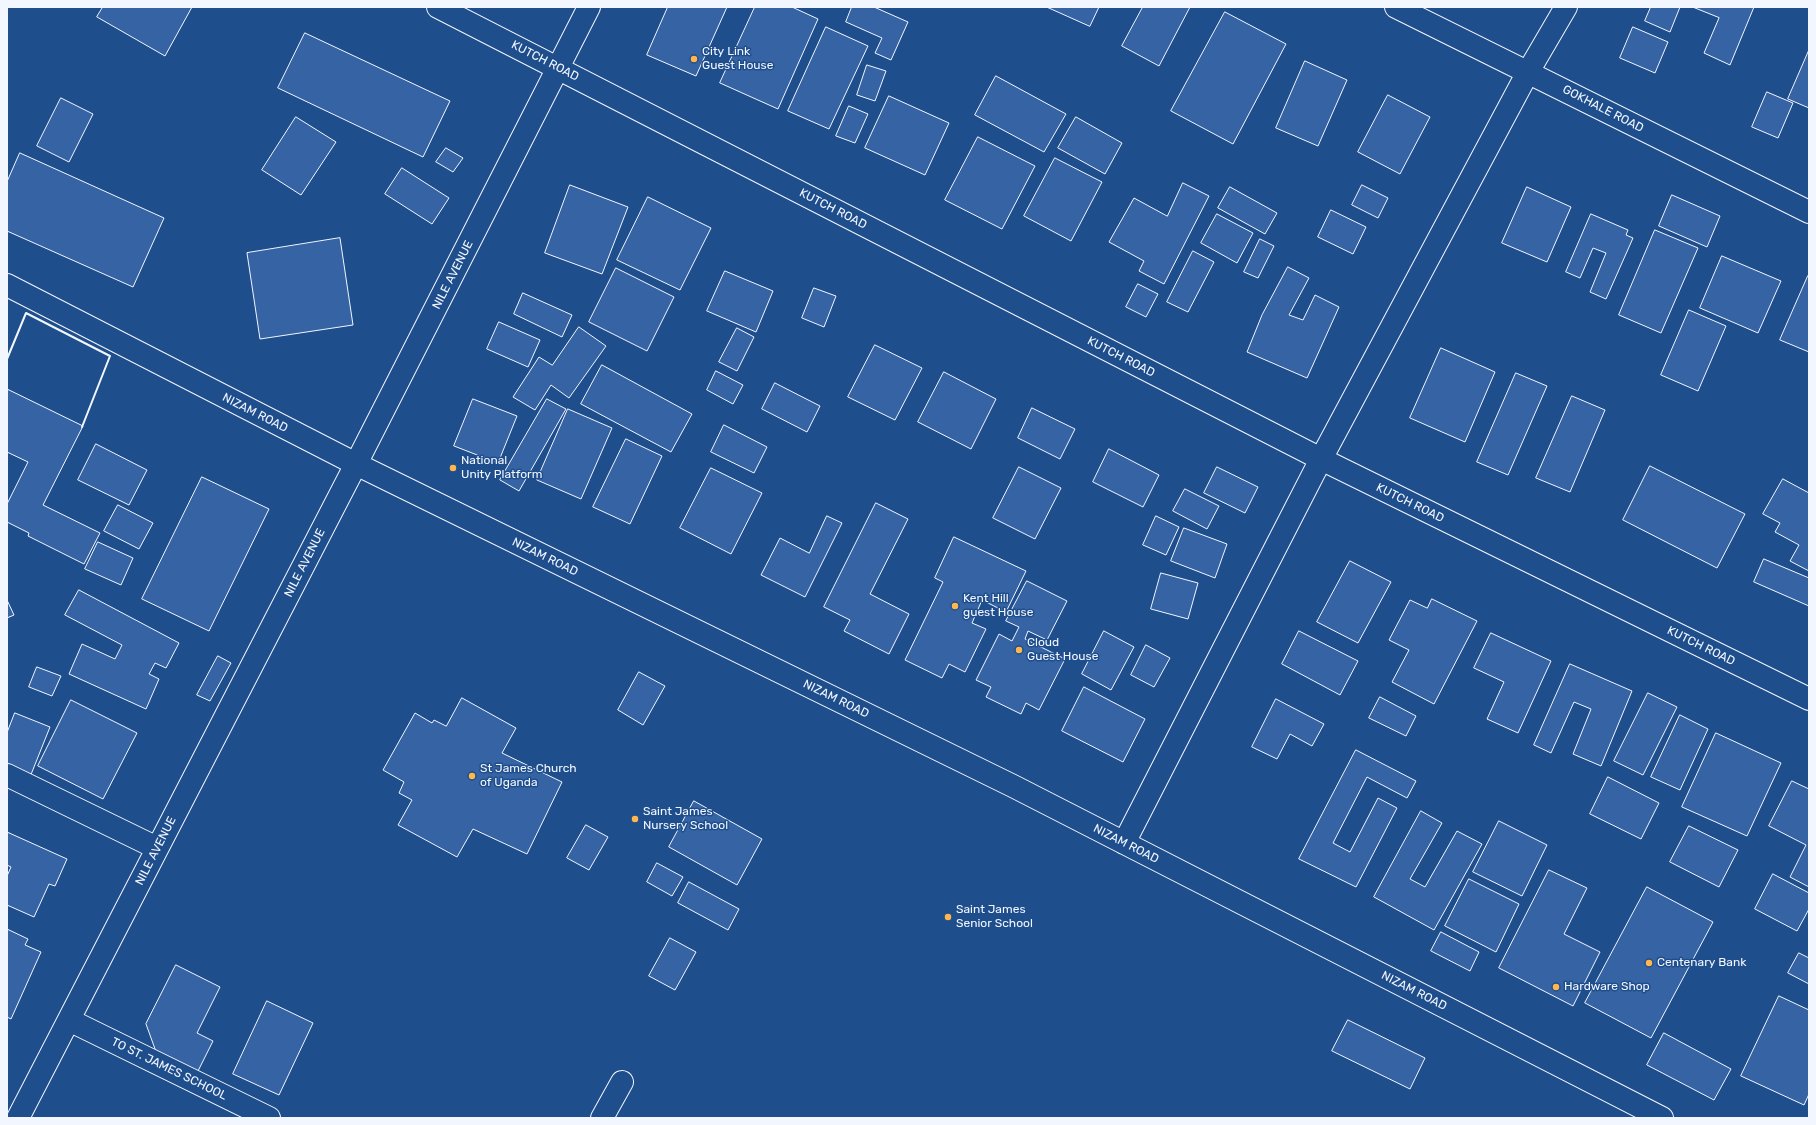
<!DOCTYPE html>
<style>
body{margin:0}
#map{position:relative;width:1816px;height:1125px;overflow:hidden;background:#1f4e8c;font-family:Rubik,sans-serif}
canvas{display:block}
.frame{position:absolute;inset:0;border:8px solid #f2f6ff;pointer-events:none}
</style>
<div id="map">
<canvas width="1816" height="1125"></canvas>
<div class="frame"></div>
</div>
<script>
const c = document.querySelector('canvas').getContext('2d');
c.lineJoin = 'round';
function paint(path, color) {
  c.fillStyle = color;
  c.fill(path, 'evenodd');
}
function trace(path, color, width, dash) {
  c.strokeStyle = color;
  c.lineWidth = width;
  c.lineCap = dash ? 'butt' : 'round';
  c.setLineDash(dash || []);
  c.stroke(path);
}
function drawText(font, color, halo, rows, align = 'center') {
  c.font = font + ' Rubik,sans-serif';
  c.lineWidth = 3;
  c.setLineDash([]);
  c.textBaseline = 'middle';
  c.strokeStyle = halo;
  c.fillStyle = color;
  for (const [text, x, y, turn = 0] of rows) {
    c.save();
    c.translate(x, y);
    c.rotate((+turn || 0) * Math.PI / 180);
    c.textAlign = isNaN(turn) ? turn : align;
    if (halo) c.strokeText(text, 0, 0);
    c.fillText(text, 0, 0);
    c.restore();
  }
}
const building = new Path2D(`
 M103 7H192L165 56 97 17Z
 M668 7H727L696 76 647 55Z
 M755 7H792L818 19 778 109 720 83Z
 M852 7H874L908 22 891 60 875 53 882 38 846 22Z
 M1047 7H1099L1090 26Z
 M1143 7H1190L1159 66 1122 46Z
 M1651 7H1680L1670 32 1645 21Z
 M1693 7H1754L1730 65 1704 53 1719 18Z
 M1225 12 1286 44 1233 144 1171 111Z
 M826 27 868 46 829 129 788 111Z
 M1633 27 1668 42 1655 73 1620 58Z
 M305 33 450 101 423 157 278 88Z
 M1809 50V108L1788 99Z
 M1305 61 1347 80 1318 146 1276 128Z
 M867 65 886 71 875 101 857 95Z
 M996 76 1066 114 1044 152 975 115Z
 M1767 92 1793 103 1778 138 1752 127Z
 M1388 95 1430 117 1400 174 1358 152Z
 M889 96 949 123 925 175 865 148Z
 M61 98 93 114 69 162 37 146Z
 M849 106 868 114 855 143 836 136Z
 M296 117 336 142 301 195 262 170Z
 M1076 117 1122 143 1105 174 1058 148Z
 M978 137 1035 166 1002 229 945 200Z
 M446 148 463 158 453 172 436 162Z
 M20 153 164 218 133 287 7 231V182Z
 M1055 158 1102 182 1071 241 1024 216Z
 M402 168 449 198 432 224 385 194Z
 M1183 183 1209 196 1164 284 1139 271 1144 261 1109 242 1134 198 1167 216Z
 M570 185 628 207 602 274 545 253Z
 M1362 185 1388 198 1378 218 1352 205Z
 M1230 187 1277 213 1265 234 1218 208Z
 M1527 187 1571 207 1547 262 1502 243Z
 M1672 195 1720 216 1707 247 1659 226Z
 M648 197 711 228 680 290 617 260Z
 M1331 210 1366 227 1353 254 1318 237Z
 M1217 214 1253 233 1237 263 1201 243Z
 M1591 214 1628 230 1626 235 1633 238 1606 299 1590 292 1606 253 1593 248 1580 278 1566 272Z
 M1655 230 1698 248 1661 333 1619 315Z
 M340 238 353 325 260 339 247 253Z
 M1260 239 1274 246 1258 278 1244 272Z
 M1193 251 1214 262 1188 312 1167 302Z
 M1722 256 1781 281 1758 333 1700 308Z
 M1288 267 1309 278 1289 315 1303 320 1315 295 1339 307 1307 378 1247 352 1262 315Z
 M616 268 674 297 647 351 589 322Z
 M725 271 773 291 756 332 707 311Z
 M1808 276 1809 277V352L1780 340Z
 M1138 284 1158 294 1146 317 1126 307Z
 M814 288 836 296 824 327 802 318Z
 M523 293 572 315 562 337 514 314Z
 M1689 310 1726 326 1698 391 1661 375Z
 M499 322 540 340 528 367 487 349Z
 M579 327 606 346 569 398 551 385 535 410 513 397 539 357 552 365Z
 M737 328 754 337 737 371 719 362Z
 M875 345 922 368 895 420 848 397Z
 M1441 348 1495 372 1465 442 1410 418Z
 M602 365 692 414 671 452 581 404Z
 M716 371 743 385 733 404 707 390Z
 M944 372 996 399 971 449 918 422Z
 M1516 373 1547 386 1508 475 1477 462Z
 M775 383 820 406 807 432 762 409Z
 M7 389 83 426 43 505 100 533 84 564 28 536 29 533 7 522V504L28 462 7 452Z
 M1572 396 1605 410 1570 492 1536 478Z
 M473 399 517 416 498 463 454 446Z
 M547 399 566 409 519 491 500 480Z
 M1032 408 1075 429 1060 459 1018 438Z
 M568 409 612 428 581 499 537 480Z
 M724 425 767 447 754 473 711 452Z
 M626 439 662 456 630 524 593 507Z
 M96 444 147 470 129 505 78 480Z
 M1109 449 1159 475 1143 507 1093 482Z
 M1650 466 1745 514 1717 568 1623 520Z
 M1019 467 1061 488 1035 539 993 518Z
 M1217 467 1258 487 1245 513 1204 493Z
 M711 468 762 493 731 554 680 528Z
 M202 477 269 509 209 631 142 599Z
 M1783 479 1809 493V571L1790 561 1799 545 1775 532 1780 523 1763 514Z
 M1185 489 1219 506 1207 529 1173 511Z
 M876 503 908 519 870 594 909 614 889 654 844 631 850 620 824 607Z
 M118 505 153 523 139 549 104 531Z
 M827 516 842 523 805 597 761 575 780 538 809 553Z
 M1156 516 1179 527 1166 555 1143 545Z
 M1184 528 1227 544 1215 578 1171 561Z
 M954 537 1026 571 1006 612 982 600 972 623 986 629 965 672 949 664 942 678 905 660 943 582 935 578Z
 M98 542 133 558 121 585 85 569Z
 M1764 559 1809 578V606L1754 582Z
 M1350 561 1391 582 1358 643 1317 622Z
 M1161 573 1198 583 1188 619 1151 609Z
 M1027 581 1067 601 1047 640 1028 631 1025 639 1065 659 1039 710 1026 703 1021 714 986 697 991 687 976 680 999 634 1012 641 1019 627 1006 621Z
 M79 590 179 643 166 668 155 663 149 674 159 679 146 709 69 674 82 644 115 659 122 645 65 615Z
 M1432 599 1477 621 1434 704 1392 682 1409 650 1389 640 1410 600 1427 608Z
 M7 600 14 615 7 618Z
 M1104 631 1134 647 1111 690 1082 674Z
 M1299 631 1358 661 1340 695 1282 664Z
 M1491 633 1551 661 1518 733 1487 719 1504 682 1474 668Z
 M1146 645 1170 658 1154 687 1131 675Z
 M218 656 231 663 210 701 197 695Z
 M1570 664 1632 691 1601 766 1573 754 1591 709 1574 702 1551 753 1534 745Z
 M37 667 61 676 52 696 29 687Z
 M639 672 665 686 643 725 618 710Z
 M1084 687 1145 719 1123 762 1062 731Z
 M1648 693 1677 707 1643 775 1614 761Z
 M1380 697 1416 716 1406 736 1369 718Z
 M462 698 516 728 502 753 562 782 527 854 473 829 457 857 398 825 412 800 399 793 404 782 383 770 415 713 432 723 434 720 446 726Z
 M1276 699 1324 724 1312 746 1290 734 1277 759 1252 747Z
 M71 700 137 733 103 799 38 766Z
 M15 713 50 727 30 777 7 768V733Z
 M1680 715 1708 729 1680 790 1651 777Z
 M1716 733 1781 763 1747 836 1682 807Z
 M1356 750 1416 781 1407 798 1367 777 1333 843 1350 852 1378 798 1397 808 1356 887 1299 859Z
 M1608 777 1659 803 1641 839 1590 814Z
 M1792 781 1809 789V887L1790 877 1806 845 1769 826Z
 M694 801 762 839 737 885 669 847Z
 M1421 811 1442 823 1410 879 1425 887 1457 831 1482 844 1434 930 1374 897Z
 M1499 821 1547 845 1522 896 1473 872Z
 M586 825 608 837 589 870 567 858Z
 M1689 826 1738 850 1719 887 1670 862Z
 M7 832 67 859 55 886 49 884 34 917 7 905V876L11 867 7 865Z
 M657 863 683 877 672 896 647 882Z
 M1549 870 1587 888 1564 934 1600 952 1573 1006 1499 968Z
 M1773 874 1809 893V909L1797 931 1755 909Z
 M1469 879 1519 904 1496 952 1445 926Z
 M689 882 739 909 728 930 678 903Z
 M1647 887 1713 922 1651 1038 1585 1003Z
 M7 929 28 939 25 945 41 952 11 1019 7 1017Z
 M1441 932 1479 952 1470 971 1431 951Z
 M670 938 696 952 675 990 649 976Z
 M1799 953 1809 958V984L1788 973Z
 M176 965 220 987 197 1033 213 1041 195 1077 159 1060 146 1024Z
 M1779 996 1809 1010V1094L1804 1105 1741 1076Z
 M267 1001 313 1023 279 1095 233 1074Z
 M1348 1020 1425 1058 1410 1089 1332 1051Z
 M1664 1033 1731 1069 1714 1100 1647 1065Z`);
paint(building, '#3563a3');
trace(building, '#f2f6ff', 1);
const minor = new Path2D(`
 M438 7 1321 459 1809 699
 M1396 7 1809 212
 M7 285 356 464 1013 786 1662 1118
 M7 775 157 848
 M1124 843 1321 459 1528 72 1566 7
 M69 1020 269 1118
 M18 1118 356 464 589 7
 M602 1118 622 1082`);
trace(minor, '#f2f6ff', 24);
trace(minor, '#1f4e8c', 22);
trace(new Path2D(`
 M7 359 26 313 110 356 82 427`), '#f2f6ff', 2);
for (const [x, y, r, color] of [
 [694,59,4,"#ffb74d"],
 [453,468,4,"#ffb74d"],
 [955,606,4,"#ffb74d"],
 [1019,650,4,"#ffb74d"],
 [472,776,4,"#ffb74d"],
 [635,819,4,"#ffb74d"],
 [948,917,4,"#ffb74d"],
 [1649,963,4,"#ffb74d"],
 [1556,987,4,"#ffb74d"]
]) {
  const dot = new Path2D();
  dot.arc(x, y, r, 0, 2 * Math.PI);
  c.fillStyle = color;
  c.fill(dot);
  trace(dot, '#1f4e8c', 1.5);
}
drawText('12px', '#f2f6ff', '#1f4e8c', [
 ["City Link",702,52],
 ["Guest House",702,66],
 ["National",461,461],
 ["Unity Platform",461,475],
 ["Kent Hill",963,599],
 ["guest House",963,613],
 ["Cloud",1027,643],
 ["Guest House",1027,657],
 ["St James Church",480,769],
 ["of Uganda",480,783],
 ["Saint James",643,812],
 ["Nursery School",643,826],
 ["Saint James",956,910],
 ["Senior School",956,924],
 ["Centenary Bank",1657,963],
 ["Hardware Shop",1564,987]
], 'left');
drawText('12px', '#f2f6ff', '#1f4e8c', [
 ["KUTCH ROAD",545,61,27],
 ["GOKHALE ROAD",1603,109,27],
 ["KUTCH ROAD",833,209,27],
 ["NILE AVENUE",453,275,-63],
 ["KUTCH ROAD",1121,357,27],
 ["NIZAM ROAD",255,413,27],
 ["KUTCH ROAD",1410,503,26],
 ["NIZAM ROAD",545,557,26],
 ["NILE AVENUE",305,563,-63],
 ["KUTCH ROAD",1701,646,26],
 ["NIZAM ROAD",836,699,26],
 ["NIZAM ROAD",1126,844,27],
 ["NILE AVENUE",156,851,-63],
 ["NIZAM ROAD",1414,991,27],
 ["TO ST. JAMES SCHOOL",169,1069,26]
]);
</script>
